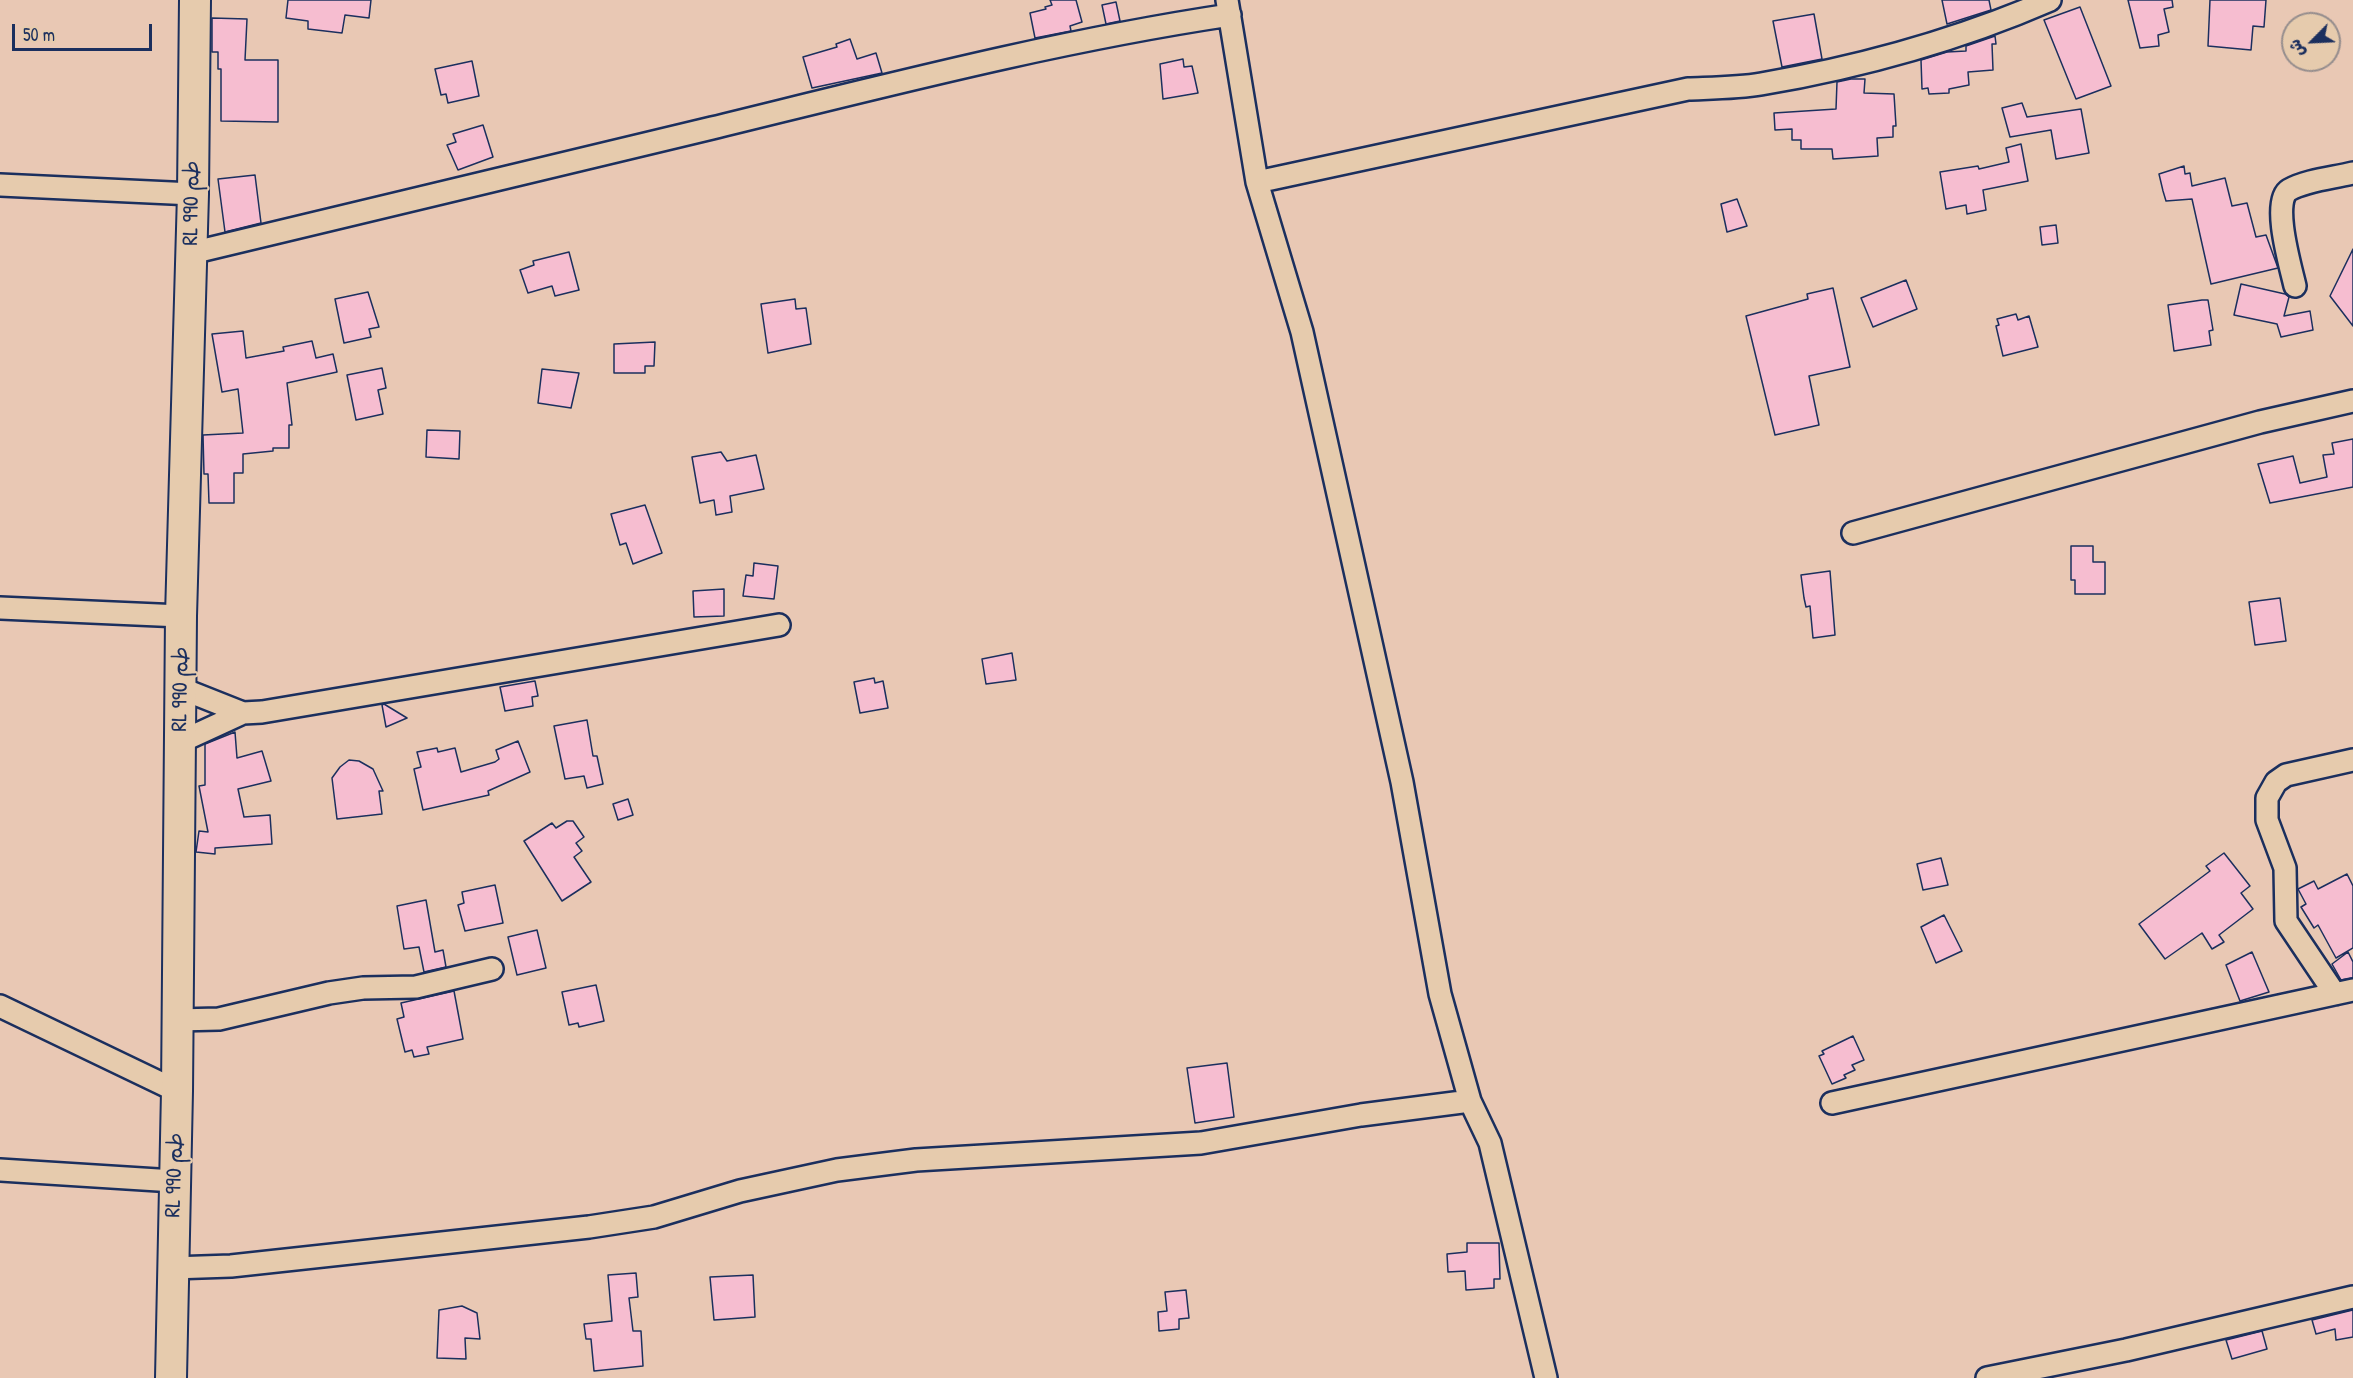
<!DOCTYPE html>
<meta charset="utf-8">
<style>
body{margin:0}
#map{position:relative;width:2353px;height:1378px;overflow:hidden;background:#e9c8b4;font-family:"Patrick Hand","Playpen Sans Arabic",sans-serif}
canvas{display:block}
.north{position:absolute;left:2281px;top:12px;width:60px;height:60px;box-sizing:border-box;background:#e6cbad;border:2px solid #958d8d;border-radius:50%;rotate:246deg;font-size:16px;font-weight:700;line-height:24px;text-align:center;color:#1b2f5e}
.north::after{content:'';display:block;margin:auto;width:21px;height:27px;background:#1b2f5e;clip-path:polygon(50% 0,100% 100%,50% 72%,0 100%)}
.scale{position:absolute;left:12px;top:24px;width:140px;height:27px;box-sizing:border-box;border:3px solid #1b2f5e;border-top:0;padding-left:8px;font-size:18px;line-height:21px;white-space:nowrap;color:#1b2f5e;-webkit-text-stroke:4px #e6cbad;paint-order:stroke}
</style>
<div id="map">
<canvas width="2353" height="1378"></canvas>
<div class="north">ش</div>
<div class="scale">50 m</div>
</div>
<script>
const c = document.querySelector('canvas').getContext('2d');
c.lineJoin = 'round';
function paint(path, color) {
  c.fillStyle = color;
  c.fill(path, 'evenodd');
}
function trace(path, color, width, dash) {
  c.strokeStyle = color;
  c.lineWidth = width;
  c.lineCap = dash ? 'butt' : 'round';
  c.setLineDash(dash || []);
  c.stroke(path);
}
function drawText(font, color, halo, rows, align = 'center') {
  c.font = font + ' "Patrick Hand","Playpen Sans Arabic",sans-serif';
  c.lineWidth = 4.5;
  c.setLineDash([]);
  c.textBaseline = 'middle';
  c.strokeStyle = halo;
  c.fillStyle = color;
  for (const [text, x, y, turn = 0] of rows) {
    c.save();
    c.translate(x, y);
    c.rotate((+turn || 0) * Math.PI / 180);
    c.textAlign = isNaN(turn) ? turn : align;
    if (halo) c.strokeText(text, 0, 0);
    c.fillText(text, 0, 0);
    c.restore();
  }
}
const building = new Path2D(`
 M288 0H371L369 18 345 15 342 33 308 29V21L286 18Z
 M1050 0H1076L1082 22 1070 26 1071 31 1035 38 1030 13 1046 9 1045 7 1052 5Z
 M1942 0H1989L1991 10 1947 24Z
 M2128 0H2172L2173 7 2164 9 2169 32 2158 35 2159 46 2140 48Z
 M2210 0H2266L2264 27 2253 26 2251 50 2208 46Z
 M1116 2 1120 21 1106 24 1102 5Z
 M2080 7 2111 86 2076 99 2044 20Z
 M1814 14 1822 59 1782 67 1773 21Z
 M212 18 247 19 245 60H278V122L221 121V69H218V52H212Z
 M1995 36 1996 44H1992L1993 70 1968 72 1969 85 1949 89V93L1929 94 1928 88 1922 89 1921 60 1947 52 1966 51V46Z
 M850 39 857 59 876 53 882 73 812 88 803 57 837 47 836 44Z
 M1183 59 1184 67 1192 66 1198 93 1163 99 1160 64Z
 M472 61 479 96 448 103 446 94 441 95 435 69Z
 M1851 79H1865L1864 93 1894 94 1896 126H1893V137L1877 138 1878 156 1833 159 1832 149H1801V140H1792V129L1775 130 1774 113 1836 109 1837 82Z
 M2022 103 2027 117 2081 109 2089 153 2056 159 2051 130 2010 137 2002 108Z
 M483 125 493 157 458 170 447 145 456 142 453 134Z
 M2021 144 2028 181 1983 190 1986 210 1967 214 1966 205 1946 209 1940 172 1978 166 1979 169 2009 162 2006 148Z
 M2184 166 2185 174 2190 173 2192 186 2225 178 2232 206 2247 203 2256 237 2266 235 2278 268 2211 284 2192 199 2166 201 2163 191 2159 174Z
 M255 175 261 223 225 232 218 179Z
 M1737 199 1747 226 1727 232 1721 204Z
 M2056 225 2058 243 2042 245 2040 227Z
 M2353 249V326L2330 296Z
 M569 252 579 290 555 296 552 286 528 293 520 270 534 265 533 261Z
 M1906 280 1917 309 1873 327 1861 298Z
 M2241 284 2285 294 2289 297 2284 316 2310 311 2313 330 2281 337 2277 324 2234 315Z
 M1833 288 1850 367 1809 376 1819 425 1775 435 1746 316 1808 299 1807 294Z
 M368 292 379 327 369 329 371 337 344 343 335 299Z
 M795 299 796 309 806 308 811 344 768 353 761 304Z
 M2202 300H2208L2213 330 2209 331 2211 345 2174 351 2168 305Z
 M2016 314 2018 320 2029 316 2038 347 2003 356 1996 326 1999 325 1997 319Z
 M243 331 246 358 284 351 283 347 312 341 316 358 333 354 337 372 287 383 292 425H289V448H273V451L243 454V473H234V503H209L208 474H204L203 435 243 433 238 389 222 392 212 334Z
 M655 342 654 366H645V373H614V344Z
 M382 368 386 388 378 390 383 414 356 420 347 375Z
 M542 369 579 373 571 408 538 403Z
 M427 430 460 431 459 459 426 457Z
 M2353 439V487L2270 503 2258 464 2293 456 2300 483 2327 477 2323 455 2334 454 2332 443Z
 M721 452 727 461 756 455 764 489 730 496 732 512 716 515 714 500 700 503 692 457Z
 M645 505 662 553 633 564 626 543 620 545 611 514Z
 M2071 546H2093V562H2105V594H2075V580H2071Z
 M754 563 778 566 774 599 743 596 746 575 753 576Z
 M1830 571 1835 635 1813 638 1810 606 1806 607 1804 598 1801 575Z
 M724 589V616L694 617 693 591Z
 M2280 598 2286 641 2255 645 2249 602Z
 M1012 653 1016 680 986 684 982 659Z
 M874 678 875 683 883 681 888 708 860 713 854 682Z
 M535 681 538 696 532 697 533 706 505 711 500 687Z
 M384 704 407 718 386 727 382 705Z
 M587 720 593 756H597L603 784 587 788 584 776 565 779 554 726Z
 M235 732 237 758 262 751 271 781 238 789 244 817 270 815 272 844 215 848V854L196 852 199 831 208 832 199 786 205 785V744Z
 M518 741 530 772 488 791 489 795 423 810 414 769 421 767 417 752 437 748 438 752 455 748 461 772 495 762 499 759 496 750Z
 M349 760 359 761 373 769 383 791H379L382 814 337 819 332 778 340 767Z
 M628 799 633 815 618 820 613 804Z
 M567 821H573L584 837 576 843 582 851 574 857 591 882 562 901 524 841 552 823 556 828Z
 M2224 853 2250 886 2241 893 2253 909 2219 935 2224 942 2212 949 2202 933 2165 959 2139 924 2210 871 2206 866Z
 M1941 858 1948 885 1923 890 1917 864Z
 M2347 874 2353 886V948L2336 958 2318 925 2314 928 2301 907 2306 904 2298 889 2314 881 2318 889Z
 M495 885 503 923 465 931 458 905 464 903 462 892Z
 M426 900 435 952 443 950 446 967 424 972 419 947 404 949 397 906Z
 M1944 915 1962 951 1936 963 1921 927Z
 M537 930 546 968 517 975 508 937Z
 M2252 952 2269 992 2240 1001 2226 965Z
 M2348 952 2353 962V978L2341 980 2332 964Z
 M596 985 604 1021 579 1027 578 1023 569 1025 562 992Z
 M454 991 463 1039 427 1047 429 1054 414 1057 412 1050 405 1052 397 1019 404 1017 401 1003Z
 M1853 1036 1864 1060 1852 1065 1855 1070 1844 1075 1846 1078 1832 1084 1819 1056 1824 1054 1822 1051Z
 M1227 1063 1234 1117 1195 1123 1187 1068Z
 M1467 1243H1499L1500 1279H1494V1288L1466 1290 1465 1271 1448 1272 1447 1254 1467 1252Z
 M636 1273 638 1297 629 1298 633 1331H641L643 1366 594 1371 591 1339H586L584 1324 612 1321 608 1275Z
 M753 1275 755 1317 714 1320 710 1277Z
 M1186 1290 1189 1318 1179 1319V1329L1159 1331 1158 1312 1167 1311 1165 1292Z
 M462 1306 477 1313 480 1339 465 1338 466 1359 437 1358 439 1310Z
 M2353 1310V1337L2336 1340 2335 1329 2316 1334 2312 1320Z
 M2262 1331 2267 1349 2232 1359 2226 1340Z`);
paint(building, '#f6bdd0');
trace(building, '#1b2f5e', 1.5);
const street = new Path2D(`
 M1227 0 1257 182 1302 332 1402 782 1440 994 1470 1101 1490 1143 1546 1378
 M1257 182 1688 89C1712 88 1738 88 1761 84 1860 67 1958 40 2050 0
 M0 185 193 194
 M191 253C365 212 539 171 712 128 884 86 1056 41 1230 15
 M2295 286C2291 268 2271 201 2289 190 2307 180 2333 178 2353 173
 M1853 533 2260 422 2353 401
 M0 608 181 616
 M180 688 243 713 262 712 779 625
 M180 742 243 713
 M2335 994 2286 921 2285 868 2267 820V798L2276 782 2286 775 2353 760
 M0 1006 177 1091
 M177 1020 219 1019 329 993 363 988 416 987 492 969
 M1832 1103 2353 990
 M0 1170 174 1181
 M172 1268 231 1266 589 1227 654 1217 740 1191 837 1170 916 1160 1201 1143 1361 1115 1470 1101
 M1987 1378 2126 1350 2353 1297`);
const secondary = new Path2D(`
 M171 1378 177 1091 181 616 193 194 195 0`);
trace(street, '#1b2f5e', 26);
trace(secondary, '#1b2f5e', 34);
trace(street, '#e6cbad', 21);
trace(secondary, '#e6cbad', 30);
drawText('22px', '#1b2f5e', '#e6cbad', [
 ["RL طم 990",192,203,-89],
 ["RL طم 990",181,689,-89],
 ["RL طم 990",175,1175,-88]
]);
</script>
